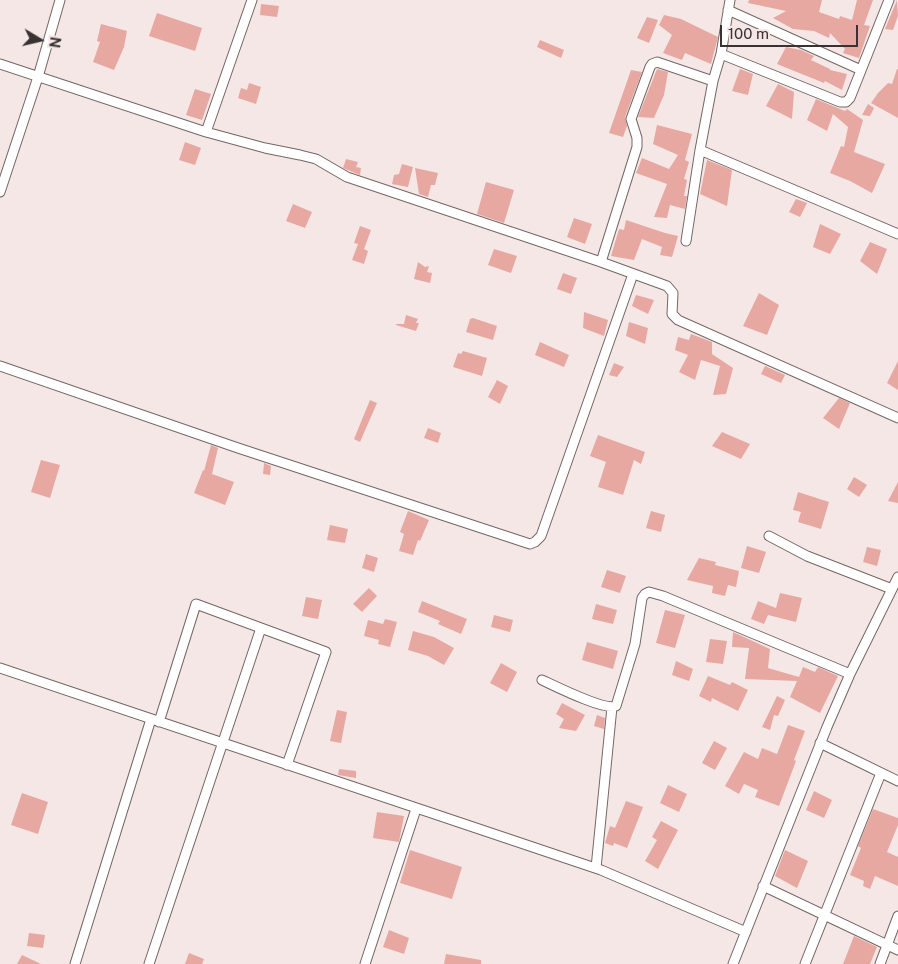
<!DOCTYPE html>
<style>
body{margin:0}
#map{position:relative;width:898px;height:964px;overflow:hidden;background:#f5e7e5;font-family:"Public Sans",sans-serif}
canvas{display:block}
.north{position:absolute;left:15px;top:15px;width:50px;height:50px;-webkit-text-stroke:4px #f5e7e5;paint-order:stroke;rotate:99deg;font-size:14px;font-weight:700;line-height:20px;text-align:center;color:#383232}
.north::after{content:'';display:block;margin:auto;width:18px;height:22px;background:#383232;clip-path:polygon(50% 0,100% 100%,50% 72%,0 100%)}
.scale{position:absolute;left:720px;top:25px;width:138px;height:22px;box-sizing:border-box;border:2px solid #383232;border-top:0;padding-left:6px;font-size:15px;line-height:18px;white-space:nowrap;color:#383232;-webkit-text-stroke:4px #f5e7e5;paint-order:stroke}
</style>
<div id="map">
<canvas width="898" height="964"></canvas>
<div class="north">N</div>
<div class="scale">100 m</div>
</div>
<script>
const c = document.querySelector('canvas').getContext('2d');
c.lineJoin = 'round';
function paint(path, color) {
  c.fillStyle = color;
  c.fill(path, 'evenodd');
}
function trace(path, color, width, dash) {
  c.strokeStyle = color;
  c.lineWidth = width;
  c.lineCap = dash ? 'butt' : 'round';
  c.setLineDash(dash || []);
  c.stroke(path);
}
paint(new Path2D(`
 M749 0H822L819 12 839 19 840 16 852 20 857 0H873L864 25 870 26 859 58 843 53 845 49 830 33 829 38 814 31 793 29 773 18 786 11 748 3Z
 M897 0 898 16 893 30 885 29Z
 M261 4 279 6 277 17 260 15Z
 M157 13 202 28 195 51 149 36Z
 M664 15 681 19 718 37 711 64 685 53 682 60 663 53 672 35 659 25Z
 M647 17 658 20 649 43 637 38Z
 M101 24 127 31 124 47 114 70 93 62 100 42 97 41Z
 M540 40 564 50 561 58 537 47Z
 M786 47 801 50 814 56 811 60 830 69V70L847 74 842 90 825 81 824 83 777 64Z
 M657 69 668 72 664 95 654 118 638 117Z
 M740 69 753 74 748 95 732 91Z
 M897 69H898V118L871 103 878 93 888 83 892 84Z
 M631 70 642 72 625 117 627 126 623 137 609 133Z
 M249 83 261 87 256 104 238 98 241 88 247 90Z
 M778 84 794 92 792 119 766 106Z
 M195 89 211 94 202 120 186 115Z
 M816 99 845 111 847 109 863 120 854 152 885 164 872 193 850 181 830 173 841 146 844 147 848 127 833 114 827 131 807 120Z
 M868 104 874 108 870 116 862 115Z
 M657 125 692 134 685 160 689 162 684 179 687 180 684 196H687L685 209 670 205 667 218 654 217 667 184 636 173 642 158 669 169 678 155 653 144Z
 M185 142 201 148 195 165 179 160Z
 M346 159 358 162 356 167 361 168 360 175 343 168Z
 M707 160 732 170 727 206 700 194Z
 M402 164 413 167 408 187 392 184 394 175 399 174Z
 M415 168 438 173 435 185H431L428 197 419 194Z
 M486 182 514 190 504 223 477 214Z
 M796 199 807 203 800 217 789 212Z
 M293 204 312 212 305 228 286 221Z
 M574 218 592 224 585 244 567 237Z
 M626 220 665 233 678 236 672 257 660 255 662 247 642 239 634 260 611 256 619 229 624 230Z
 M820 224 841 234 830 254 813 247Z
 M360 226 371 230 364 249 368 251 364 264 352 260 358 244 354 243Z
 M870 242 887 249 877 274 860 261Z
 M494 249 517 256 511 273 488 265Z
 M418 262 425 267 429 266 427 272 432 273 430 283 414 279Z
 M563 273 577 278 571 294 557 289Z
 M759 293 779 305 767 335 743 326Z
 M636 295 654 300 648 314 632 306Z
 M584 312 608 320 604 336 583 328Z
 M406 315 418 319 416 323H419L416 331 396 325V324H404Z
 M473 318 497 326 493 340 466 332 470 319Z
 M629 322 648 328 645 344 626 336Z
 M691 334 712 342V354L733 368 726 394 713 395 720 366 701 360 695 380 679 372 688 355 675 350 678 337 689 340Z
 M540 342 569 355 564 367 535 355Z
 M463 351 487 358 482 376 453 367 458 353 461 354Z
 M898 361V390L887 383Z
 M614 363 624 367 617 377 609 375Z
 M765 366 785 375 781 383 761 374Z
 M497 380 508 386 500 404 488 397Z
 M839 398 850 403 839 429 823 418Z
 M370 400 377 403 360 442 354 439Z
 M428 428 441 433 438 443 424 438Z
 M722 432 750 444 741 459 712 446Z
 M598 435 645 452 641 464 634 460 623 495 598 487 606 462 590 456Z
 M211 445 218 448 212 474 234 482 225 505 194 493 203 470 204 471Z
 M41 460 60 465 50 498 31 492Z
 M264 463 271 466 270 475 263 474Z
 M854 477 867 485 859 497 847 489Z
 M898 482V503L888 501Z
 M798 492 829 502 821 529 798 522 801 512 793 510Z
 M408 511 429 520 420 541 418 540 413 555 399 551 404 534 400 532Z
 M651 511 665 515 661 532 646 528Z
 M330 525 348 529 345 543 327 540Z
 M747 546 766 552 759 573 741 568Z
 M867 547 881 550 877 566 863 562Z
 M366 554 378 558 374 572 362 568Z
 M699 558 716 562 715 565 739 571 736 587 728 585 725 596 712 593 713 586 687 580Z
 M607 570 626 576 620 593 601 587Z
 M369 588 377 596 362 612 353 604Z
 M780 593 802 598 796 622 768 615 764 624 751 619 758 601 776 608Z
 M306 597 322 600 318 619 302 616Z
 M422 601 467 619 461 634 438 624 440 621 418 612Z
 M596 604 617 610 613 624 592 619Z
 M665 610 685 615 675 648 656 643Z
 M494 615 513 620 510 632 491 627Z
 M385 619 397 622 390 647 378 644 379 640 364 636 368 620 383 624Z
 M413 631 434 637 454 648 444 665 428 656 408 650Z
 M733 632 770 649 768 668 799 677 803 667 815 672 818 667 838 676 820 713 790 697 797 681 745 679 749 648 732 647Z
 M710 639 727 641 723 664 706 662Z
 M587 642 618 651 613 669 582 660Z
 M676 661 693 669 689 681 672 675Z
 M501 663 517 672 507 692 490 683Z
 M708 676 730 685 732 682 748 690 738 711 712 698 711 702 699 696Z
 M777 696 785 700 778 716 774 715 770 730 762 727Z
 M562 703 585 715 576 731 559 728 564 719 556 714Z
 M337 710 347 712 341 743 330 741Z
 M597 715 605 718 604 729 594 726Z
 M788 725 805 731 794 760 796 761 779 806 755 797 758 790 744 784 739 794 725 786 744 752 758 759 762 748 777 754Z
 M714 741 727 748 715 770 702 763Z
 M339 769 356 771V778L338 775Z
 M668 785 687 794 679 812 660 803Z
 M814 791 832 800 824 818 806 810Z
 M22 793 48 802 38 834 11 825Z
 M626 801 643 807 627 848 614 843 613 846 605 843 610 826 615 828Z
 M873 809 898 818V825L887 852 898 857V886L875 876 870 889 863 886 864 881 850 875 861 848 858 846Z
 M377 812 404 816 399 842 373 838Z
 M661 821 678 830 658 869 645 861 657 840 652 837Z
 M410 850 462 867 452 899 400 883Z
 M785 850 808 861 797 888 775 876Z
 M389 930 409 938 404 954 383 947Z
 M29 933 45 935 43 948 27 946Z
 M854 936 877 947 870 964H843Z
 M189 953 204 959 202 964H185Z
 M446 954 481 960V964H444Z
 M22 955 41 964H17Z`), '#e7a8a1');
const street = new Path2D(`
 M728 10 861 70
 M721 54 840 102H846L850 98 889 0
 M0 64 206 132 265 148 300 155 316 159 347 177 601 262 667 286 673 293 672 314 678 320 898 418
 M206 132 252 0
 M700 150 898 234
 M0 192 38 77 60 0
 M686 241 700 150 713 81 721 54 730 0
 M601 262 637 147V138L631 119 650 67 652 64 657 62 713 81
 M0 366 238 448 530 544 535 542 541 536 633 274
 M769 536 807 556 892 589
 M0 668 601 870 746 932
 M542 680C555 686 605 711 616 706L635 644 642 598 645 594 649 592 663 596 850 674
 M159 722 196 604 326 652 287 765
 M820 743 898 781
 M596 868 612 707
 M763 886 898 950
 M75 964 151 719
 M149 964 261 628
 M365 964 416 809
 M733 964 827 727 850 674 898 577
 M805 964 881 773
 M880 964 898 916`);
trace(street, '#736765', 11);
trace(street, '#fff', 9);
</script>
